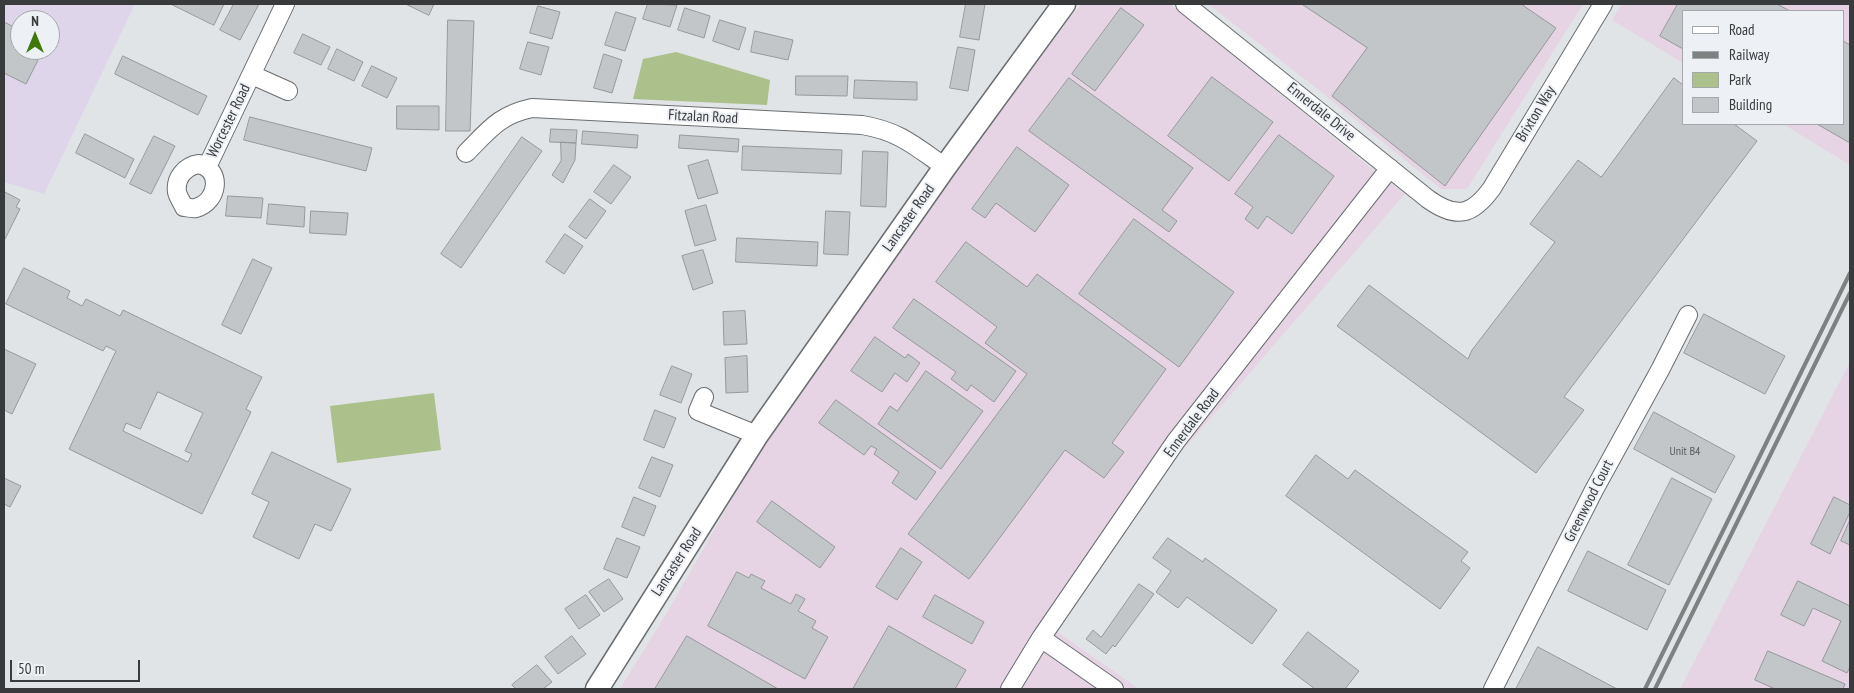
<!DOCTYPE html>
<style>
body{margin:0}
#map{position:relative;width:1854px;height:693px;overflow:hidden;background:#e0e4e7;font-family:"PT Sans Narrow",sans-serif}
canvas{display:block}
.frame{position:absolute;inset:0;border:5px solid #383a3b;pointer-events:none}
.legend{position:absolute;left:1682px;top:10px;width:162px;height:115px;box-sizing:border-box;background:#edf1f5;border:1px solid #a5a8ab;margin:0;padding:6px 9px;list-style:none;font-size:15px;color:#383a3b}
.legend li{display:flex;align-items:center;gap:10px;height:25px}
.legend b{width:25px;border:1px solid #a5a8ab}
.north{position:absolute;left:10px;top:10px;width:50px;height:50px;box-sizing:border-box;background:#edf1f5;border:1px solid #a5a8ab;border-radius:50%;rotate:0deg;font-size:14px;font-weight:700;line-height:20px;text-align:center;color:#383a3b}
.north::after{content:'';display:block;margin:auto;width:18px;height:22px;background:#3f7708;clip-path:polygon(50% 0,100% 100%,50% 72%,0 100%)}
.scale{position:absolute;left:10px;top:660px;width:130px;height:22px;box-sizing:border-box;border:2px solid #383a3b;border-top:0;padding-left:6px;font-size:15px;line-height:18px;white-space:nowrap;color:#383a3b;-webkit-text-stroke:4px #edf1f5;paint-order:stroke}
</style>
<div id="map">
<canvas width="1854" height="693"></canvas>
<div class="frame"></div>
<ul class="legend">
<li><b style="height:6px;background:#fff"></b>Road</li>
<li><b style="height:6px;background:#7e8182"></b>Railway</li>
<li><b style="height:14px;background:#acc08c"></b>Park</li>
<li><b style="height:14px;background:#c2c6c9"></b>Building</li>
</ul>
<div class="north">N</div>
<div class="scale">50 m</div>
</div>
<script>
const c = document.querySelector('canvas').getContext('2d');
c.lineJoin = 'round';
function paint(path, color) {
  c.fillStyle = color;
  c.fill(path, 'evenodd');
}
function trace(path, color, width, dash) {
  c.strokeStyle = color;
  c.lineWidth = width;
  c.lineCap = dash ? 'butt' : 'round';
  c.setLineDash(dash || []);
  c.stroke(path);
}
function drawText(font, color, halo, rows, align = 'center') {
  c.font = font + ' "PT Sans Narrow",sans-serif';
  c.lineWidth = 4;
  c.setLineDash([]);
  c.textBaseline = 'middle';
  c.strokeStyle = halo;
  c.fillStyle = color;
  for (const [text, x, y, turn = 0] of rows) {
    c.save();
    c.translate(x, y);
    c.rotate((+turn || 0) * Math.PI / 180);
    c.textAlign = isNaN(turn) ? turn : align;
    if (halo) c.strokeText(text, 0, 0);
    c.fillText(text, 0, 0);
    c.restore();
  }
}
paint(new Path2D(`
 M1082 4H1170L1367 165 1405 194 1149 489 1056 631 1139 689H620L668 611 765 441 955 171 1067 21Z
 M1208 4H1583L1467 189H1441L1315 87Z
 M1622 4H1850V165L1783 124H1843V11H1683V63L1612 20Z
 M1850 362V689H1680Z`), '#e6d3e3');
paint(new Path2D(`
 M4 4H135L44 194 4 182ZM20 20H50V50H20Z`), '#ded5ea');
paint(new Path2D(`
 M676 52 770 80 767 105 633 99 643 59Z
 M434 393 441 450 337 463 330 406Z`), '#acc08c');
const building = new Path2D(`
 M171 4H224L214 25Z
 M234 4H259L240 40 220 30Z
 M406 4H434L429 15Z
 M648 4 677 5 670 27 643 19Z
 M966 4H985L979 40 960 37Z
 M1302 4H1521L1556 28 1445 186 1332 96 1367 48Z
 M1678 4H1777L1790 11H1683V49L1660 36Z
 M538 6 560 12 552 39 530 33Z
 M685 8 710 16 704 38 678 30Z
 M1121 8 1144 25 1095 91 1072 74Z
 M616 12 636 18 625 51 605 45Z
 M448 20 474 21 470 131H446Z
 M720 20 746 28 739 50 713 41Z
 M4 22 20 30V50H43L26 84 4 73Z
 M755 31 793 40 788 60 751 52Z
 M303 34 330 47 321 65 294 53Z
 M1843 41 1850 45V143L1817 124H1843Z
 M528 42 549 47 541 75 520 69Z
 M958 47 975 50 968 91 950 88Z
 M337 49 363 62 354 81 328 69Z
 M604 54 622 60 612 93 594 88Z
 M123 56 207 96 198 115 115 74Z
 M372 66 397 78 387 98 362 86Z
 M796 76H848L847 96 796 95Z
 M1212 77 1273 122 1229 181 1168 136Z
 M1069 78 1193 168 1162 210 1177 221 1169 232 1029 131Z
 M1674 78 1683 85V124H1734L1757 141 1564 397 1584 410 1536 473 1337 326 1369 285 1468 359 1472 350 1555 242 1530 224 1578 160 1601 177Z
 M855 80 917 82V100L854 98Z
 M397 106H439V130L397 129Z
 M250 117 372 148 366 171 244 140Z
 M551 129 577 130 576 143 550 142Z
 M583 131 638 135 637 148 582 144Z
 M85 134 134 159 125 178 76 153Z
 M680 135 739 139 738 152 679 148Z
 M1279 135 1334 176 1292 234 1267 216 1258 229 1245 219 1253 207 1235 194Z
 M154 136 175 146 151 194 130 184Z
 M522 137 542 151 461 268 441 254Z
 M561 142 576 143 575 160 563 183 552 175 561 161Z
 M743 146 842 150 841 174 742 170Z
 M1017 147 1069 185 1035 232 996 203 985 218 972 209Z
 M863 151 888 152 886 207 861 206Z
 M708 160 718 193 698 199 688 166Z
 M614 165 631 177 611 204 594 192Z
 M5 192 20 200 16 207 20 209 4 241Z
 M228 196 263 198 261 218 226 216Z
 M590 199 606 211 586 239 569 227Z
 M269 204 305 207 304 227 267 224Z
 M706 205 716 240 695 246 685 211Z
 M311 211 348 213 346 235 310 233Z
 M826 211 850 212 848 255 824 254Z
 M1134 219 1234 292 1179 367 1079 294Z
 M565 234 583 246 564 274 546 262Z
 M737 238 818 242 817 266 736 262Z
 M966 242 1027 287 1037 274 1166 369 1112 443 1124 452 1104 478 1065 450 969 579 908 534 1027 374 985 343 997 327 936 282Z
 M703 250 713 283 693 290 682 256Z
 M253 259 272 268 241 334 222 325Z
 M24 268 70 291 67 298 82 306 86 299 120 316 123 310 262 377 246 409 251 412 202 514 69 449 116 351 106 346 103 351 6 304ZM158 392 203 413 185 451 192 454 188 462 123 431 126 423 140 429Z
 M914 299 1016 371 994 402 971 385 967 391 951 379 956 372 893 328Z
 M745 311 747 344 724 345 723 312Z
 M1704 314 1785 356 1765 394 1684 353Z
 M875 337 905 358 908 354 920 363 907 382 895 373 882 392 851 371Z
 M4 349 36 364 12 414 4 410Z
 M747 356 748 392 726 393 725 358Z
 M672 366 692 374 681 403 660 395Z
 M926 371 983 411 941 469 878 424 890 406 897 411Z
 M836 400 936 472 916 500 892 483 899 472 874 454 877 449 871 446 864 455 819 423Z
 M655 410 676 418 664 448 644 440Z
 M1654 412 1735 456 1715 493 1634 449Z
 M272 452 351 489 331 531 315 524 299 559 253 537 269 502 252 494Z
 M1316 455 1348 479 1355 470 1468 552 1461 561 1470 568 1440 609 1286 496Z
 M652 457 673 465 660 497 639 488Z
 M4 478 21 486 10 507 4 504Z
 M1672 478 1712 499 1669 585 1628 565Z
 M634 497 656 506 644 536 622 527Z
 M1834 497 1850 505V512L1830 554 1811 544Z
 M772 501 835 547 820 568 757 522Z
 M1850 520V545L1841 541Z
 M617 538 640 547 627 578 604 569Z
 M1168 538 1203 562 1205 558 1277 610 1252 644 1187 597 1178 608 1156 592 1171 571 1153 558Z
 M901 548 922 562 897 600 876 587Z
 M1588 551 1666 590 1647 630 1568 591Z
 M737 572 749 578 751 574 765 581 761 588 791 604 796 594 805 599 798 611 816 621 812 628 828 637 805 679 708 626Z
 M609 579 623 599 604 612 589 592Z
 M1798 581 1850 606V667L1847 673 1822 661 1841 621 1813 608 1804 626 1781 615Z
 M1139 584 1154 594 1115 647 1113 645 1106 654 1086 639 1093 630 1101 637Z
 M586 595 600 615 579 629 565 609Z
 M935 595 984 622 972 644 923 617Z
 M889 626 966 670 955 689H853Z
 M1308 632 1359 671 1345 689H1315L1283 665Z
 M572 636 586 654 558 674 545 657Z
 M687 636 778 689H655Z
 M1538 647 1617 689H1516Z
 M1768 651 1845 684 1843 689H1775L1755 680Z
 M537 665 552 682 543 689H516L512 685Z`);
paint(building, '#c2c6c9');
trace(building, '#96999c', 1);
const minor = new Path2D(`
 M1185 4 1428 199C1456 219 1472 216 1492 188L1603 4
 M252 75 288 91
 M466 153C489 130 499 115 532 108L862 125C899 131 915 146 945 167
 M199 164C223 170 218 202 196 208 192 209 187 207 184 207 182 202 178 197 177 192 175 178 185 166 199 164Z
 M207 167 285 4
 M704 397 698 411 757 435
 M1041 638 1114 689
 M1010 689 1041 638 1176 441 1390 168
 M1493 689 1594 490 1660 370 1688 315`);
const tertiary = new Path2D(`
 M597 689 757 435 945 167 1064 4`);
trace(minor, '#6a6e71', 20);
trace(tertiary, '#6a6e71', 25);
trace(minor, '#fff', 18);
trace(tertiary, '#fff', 22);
trace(new Path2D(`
 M1645 689 1850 273
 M1655 689 1850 293`), '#7e8182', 4);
drawText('12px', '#5a5d5e', null, [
 ["Unit B4",1685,452]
]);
drawText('15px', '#383a3b', '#edf1f5', [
 ["Ennerdale Drive",1321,112,39],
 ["Brixton Way",1536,114,-59],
 ["Fitzalan Road",703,117,3],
 ["Worcester Road",229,121,-64],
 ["Lancaster Road",909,218,-55],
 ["Ennerdale Road",1192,423,-53],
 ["Greenwood Court",1589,501,-63],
 ["Lancaster Road",677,562,-57]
]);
</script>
